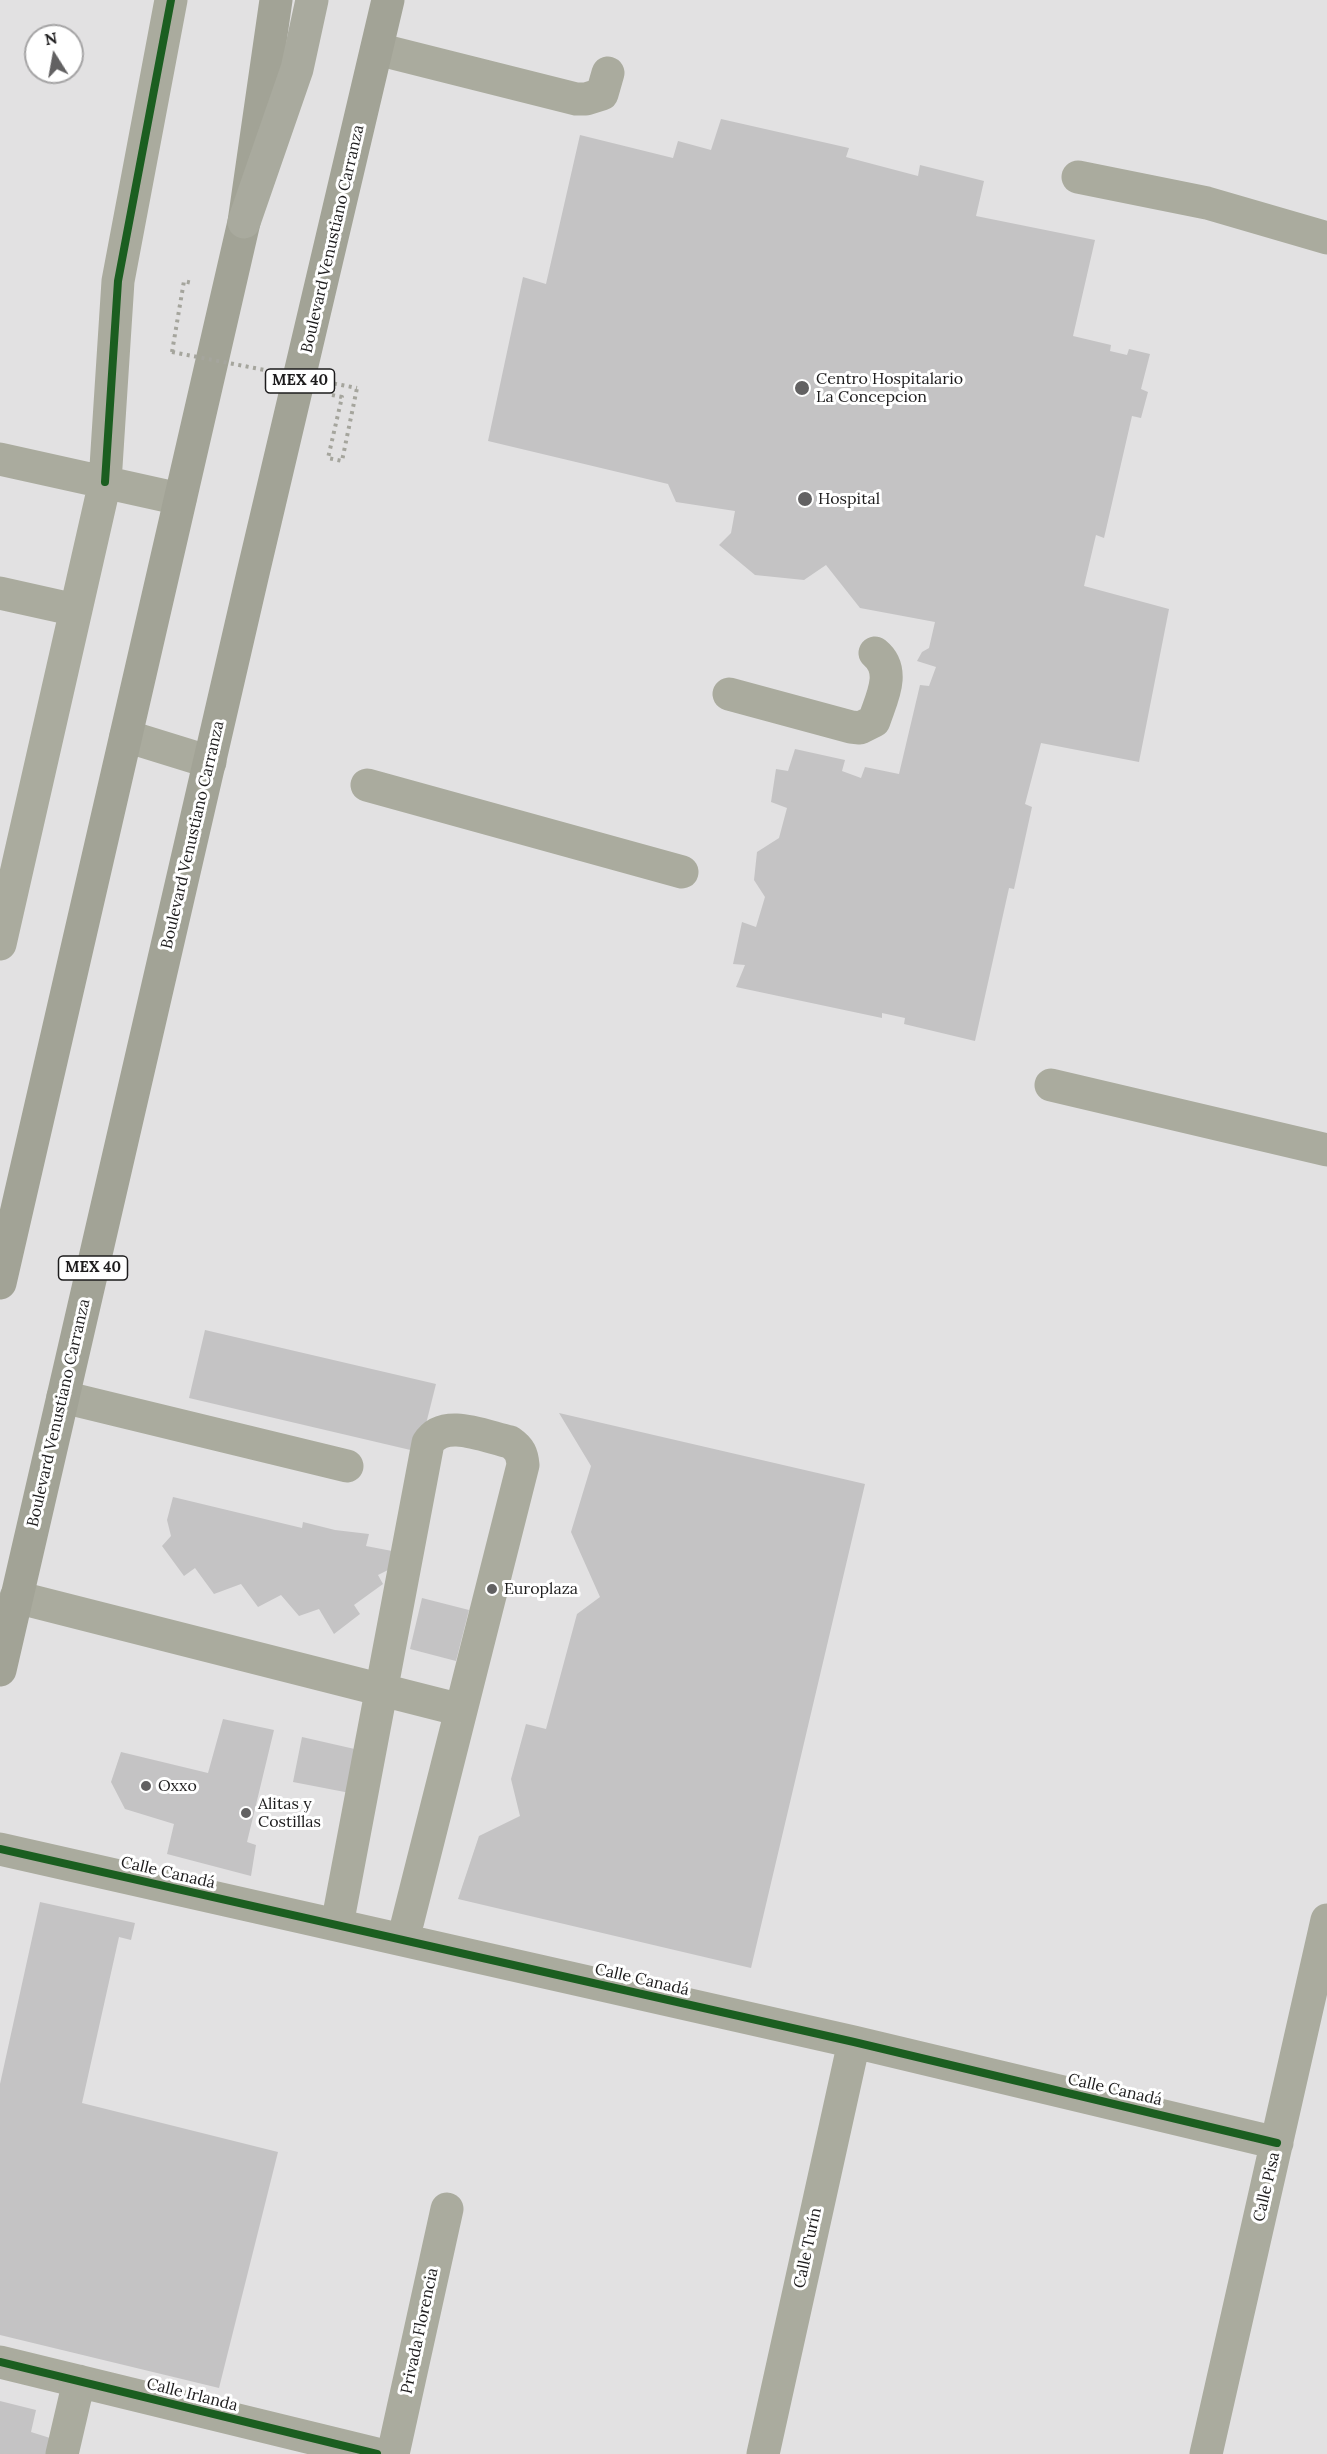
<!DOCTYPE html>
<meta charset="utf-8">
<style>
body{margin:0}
#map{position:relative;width:1327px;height:2454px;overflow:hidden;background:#e2e1e2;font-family:Lora,serif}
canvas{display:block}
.north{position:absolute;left:24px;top:24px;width:60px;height:60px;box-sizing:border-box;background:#fff;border:2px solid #a5a4a5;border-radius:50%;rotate:349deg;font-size:16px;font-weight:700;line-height:24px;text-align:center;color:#1d1c1d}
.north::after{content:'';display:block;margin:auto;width:21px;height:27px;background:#626162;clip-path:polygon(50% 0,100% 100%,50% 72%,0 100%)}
</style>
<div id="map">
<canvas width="1327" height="2454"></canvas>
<div class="north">N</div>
</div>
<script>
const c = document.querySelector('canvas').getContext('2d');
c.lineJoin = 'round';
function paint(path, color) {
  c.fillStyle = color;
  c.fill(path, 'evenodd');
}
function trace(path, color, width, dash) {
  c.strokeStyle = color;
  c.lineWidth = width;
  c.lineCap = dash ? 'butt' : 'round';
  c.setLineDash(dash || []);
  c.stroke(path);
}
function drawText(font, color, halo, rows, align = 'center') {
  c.font = font + ' Lora,serif';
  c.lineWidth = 6;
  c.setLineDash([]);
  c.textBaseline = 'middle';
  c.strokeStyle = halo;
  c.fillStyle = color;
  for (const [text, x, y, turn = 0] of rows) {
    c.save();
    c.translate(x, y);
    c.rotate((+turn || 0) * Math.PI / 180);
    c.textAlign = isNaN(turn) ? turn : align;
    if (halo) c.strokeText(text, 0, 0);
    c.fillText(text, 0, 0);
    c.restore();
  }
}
paint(new Path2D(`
 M721 119 849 148 846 157 918 176 920 165 984 181 976 216 1095 240 1073 336 1111 345 1110 351 1127 355 1129 349 1150 354 1141 389 1148 392 1141 418 1132 416 1104 538 1096 535 1084 586 1169 609 1139 762 1041 743 1025 804 1032 807 1014 889 1009 888 975 1041 904 1024 905 1018 882 1013V1018L736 987 745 965 733 964 742 922 756 927 765 897 754 880 757 852 779 838 787 808 771 802 776 769 788 771 795 749 845 760 842 771 861 778 865 767 899 774 920 685 929 686 936 667 917 661 922 652 929 648 935 622 860 608 826 565 804 580 755 575 719 545 731 533 735 511 676 502 668 484 488 441 523 277 546 284 580 135 673 158 678 141 711 150Z
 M205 1330 436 1384 419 1452 189 1398Z
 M559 1413 865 1484 751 1968 458 1899 479 1836 520 1816 511 1779 526 1724 546 1729 577 1614 600 1597 571 1532 591 1466Z
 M173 1497 302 1528 303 1522 335 1530 369 1534 366 1546 392 1551 390 1569 378 1575 383 1584 354 1605 360 1614 334 1634 319 1609 299 1616 281 1595 258 1607 241 1584 214 1594 195 1568 184 1576 162 1546 171 1536 167 1520Z
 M422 1598 469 1610 456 1661 410 1649Z
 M223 1719 274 1730 247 1842 256 1845 251 1876 167 1854 174 1824 125 1809 111 1782 121 1752 208 1773Z
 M302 1737 359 1750 350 1793 293 1782Z
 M40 1902 135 1923 131 1940 119 1937 82 2103 278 2152 219 2388 0 2335V2084Z
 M0 2401 36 2410 31 2432 50 2438 46 2454H0Z`), '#c4c3c4');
trace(new Path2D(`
 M172 352 184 281 192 283
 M332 395 342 397 328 458 342 461 357 388`), '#a5a59d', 4, [3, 4.5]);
trace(new Path2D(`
 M377 49 576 99H586L602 94 608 73
 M1078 177 1207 203 1327 238
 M0 459 180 499
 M0 593 76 610
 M729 694 851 727 860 728 874 721C881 699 897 671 875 653
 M126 736 210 762
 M367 785 682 872
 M0 944 105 482 118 281 171 0
 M1051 1085 1327 1150
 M63 1397 347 1466
 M16 1597 461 1710
 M0 1849 854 2042 1277 2143
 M337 1925 428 1443C444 1417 486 1437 510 1442 520 1449 522 1454 523 1465L403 1940
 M0 2362 377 2454
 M62 2454 79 2381
 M393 2454 447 2209
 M763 2454 854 2042
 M1206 2454 1327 1920`), '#aaab9e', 33);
trace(new Path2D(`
 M0 1283 244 222 276 0
 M0 1670 253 573 388 0`), '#a2a396', 33);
trace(new Path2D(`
 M244 222 297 69 312 0`), '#a9aa9e', 33);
trace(new Path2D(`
 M172 352 357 388`), '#a5a59d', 4, [3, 4.5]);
trace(new Path2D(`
 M105 482 118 281 171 0
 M0 1849 854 2042 1277 2143
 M0 2362 377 2454`), '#1b5e20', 8);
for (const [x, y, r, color] of [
 [802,388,8,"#626162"],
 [805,499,8,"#626162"],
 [492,1589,6,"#626162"],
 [146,1786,6,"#626162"],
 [246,1813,6,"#626162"]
]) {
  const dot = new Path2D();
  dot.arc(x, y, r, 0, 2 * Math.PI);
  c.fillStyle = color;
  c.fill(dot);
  trace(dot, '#fff', 2);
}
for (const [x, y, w] of [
 [300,381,69],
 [93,1268,69]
]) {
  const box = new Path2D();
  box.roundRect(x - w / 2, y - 12, w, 24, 4.5);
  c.fillStyle = '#fff';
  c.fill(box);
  trace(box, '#1d1c1d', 1.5);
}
drawText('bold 15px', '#1d1c1d', null, [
 ["MEX 40",300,381],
 ["MEX 40",93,1268]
]);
drawText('16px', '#1d1c1d', '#fff', [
 ["Boulevard Venustiano Carranza",333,239,-77],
 ["Boulevard Venustiano Carranza",193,835,-77],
 ["Boulevard Venustiano Carranza",59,1413,-77],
 ["Calle Canadá",168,1873,13],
 ["Calle Canadá",642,1980,13],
 ["Calle Canadá",1115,2090,13],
 ["Calle Pisa",1267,2187,-77],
 ["Calle Turín",808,2248,-78],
 ["Privada Florencia",420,2331,-78],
 ["Calle Irlanda",192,2395,14]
]);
drawText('16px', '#1d1c1d', '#fff', [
 ["Centro Hospitalario",816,379],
 ["La Concepcion",816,397],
 ["Hospital",818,499],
 ["Europlaza",504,1589],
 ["Oxxo",158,1786],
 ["Alitas y",258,1804],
 ["Costillas",258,1822]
], 'left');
</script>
